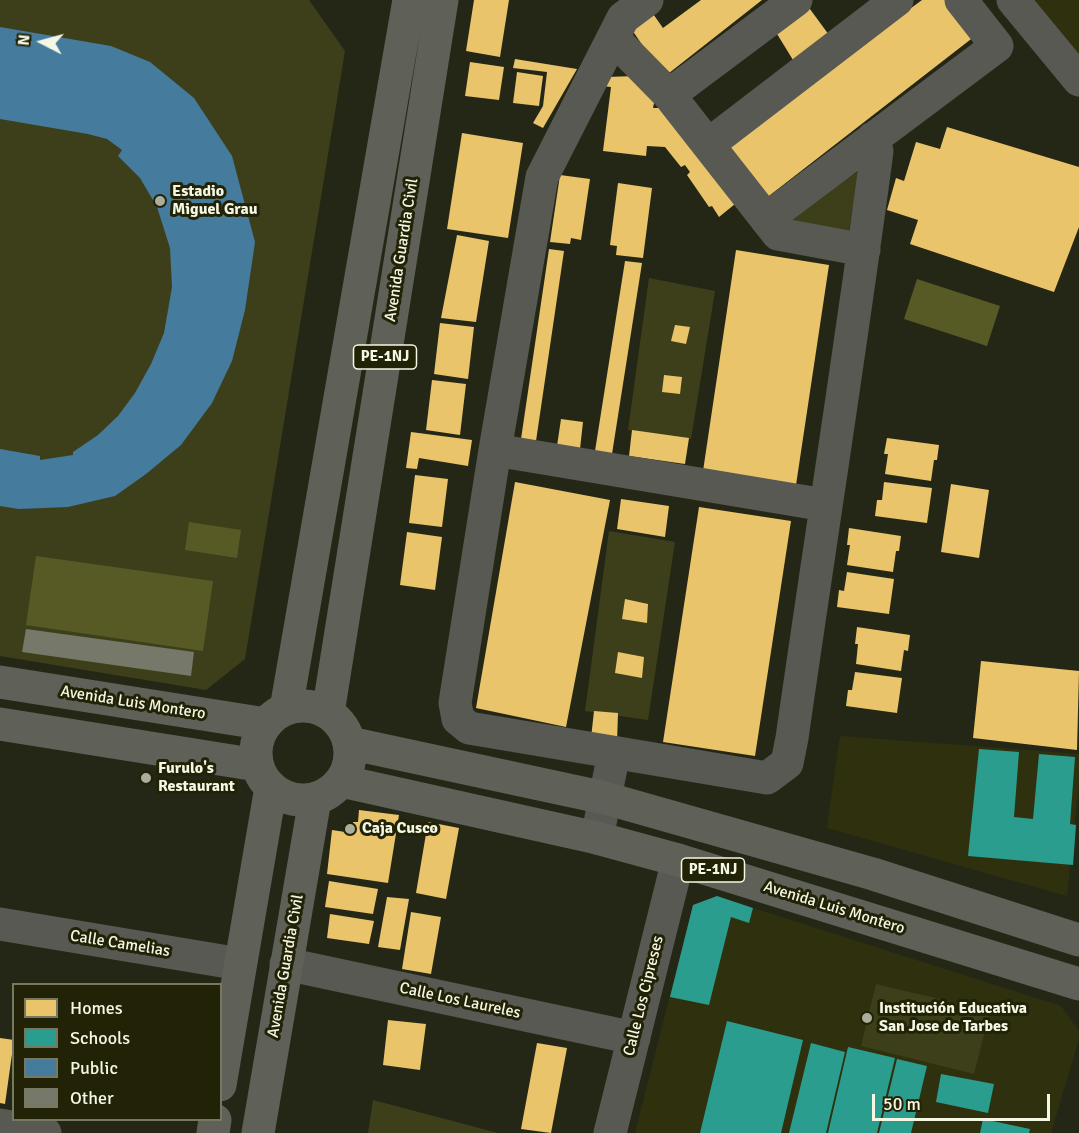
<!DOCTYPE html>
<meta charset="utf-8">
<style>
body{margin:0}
#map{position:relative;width:1079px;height:1133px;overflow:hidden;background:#252716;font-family:Signika,sans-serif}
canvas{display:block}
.legend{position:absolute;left:12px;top:983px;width:210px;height:138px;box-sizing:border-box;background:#222306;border:2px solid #76785f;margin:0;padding:8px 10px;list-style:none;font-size:18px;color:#f5f7e5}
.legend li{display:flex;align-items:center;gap:12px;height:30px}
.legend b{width:30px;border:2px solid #76785f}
.north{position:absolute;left:12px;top:12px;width:60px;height:60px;-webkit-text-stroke:4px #222306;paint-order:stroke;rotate:276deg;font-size:16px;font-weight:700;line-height:24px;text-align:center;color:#f5f7e5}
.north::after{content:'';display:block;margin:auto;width:21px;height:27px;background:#f5f7e5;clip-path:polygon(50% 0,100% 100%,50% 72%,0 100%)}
.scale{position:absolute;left:872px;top:1094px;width:178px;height:27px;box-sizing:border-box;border:3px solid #f5f7e5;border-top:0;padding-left:8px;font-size:18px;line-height:21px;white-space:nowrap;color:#f5f7e5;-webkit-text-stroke:4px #222306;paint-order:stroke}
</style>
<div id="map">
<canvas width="1079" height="1133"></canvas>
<ul class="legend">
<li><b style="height:16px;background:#e9c46a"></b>Homes</li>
<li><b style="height:16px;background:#2a9d8f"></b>Schools</li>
<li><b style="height:16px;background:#457b9d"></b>Public</li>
<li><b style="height:16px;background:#76786a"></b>Other</li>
</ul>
<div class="north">N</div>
<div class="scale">50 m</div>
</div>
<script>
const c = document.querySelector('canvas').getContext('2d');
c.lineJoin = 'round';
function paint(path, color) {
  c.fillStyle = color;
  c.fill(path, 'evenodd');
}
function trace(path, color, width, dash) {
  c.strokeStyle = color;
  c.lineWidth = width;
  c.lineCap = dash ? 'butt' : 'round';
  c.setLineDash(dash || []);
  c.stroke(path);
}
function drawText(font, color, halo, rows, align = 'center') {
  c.font = font + ' Signika,sans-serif';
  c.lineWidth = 6;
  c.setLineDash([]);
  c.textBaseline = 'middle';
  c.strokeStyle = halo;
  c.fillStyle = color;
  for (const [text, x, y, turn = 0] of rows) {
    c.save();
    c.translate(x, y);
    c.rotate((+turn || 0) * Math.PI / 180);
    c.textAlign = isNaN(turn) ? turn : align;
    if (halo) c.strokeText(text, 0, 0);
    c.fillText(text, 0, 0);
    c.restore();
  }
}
paint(new Path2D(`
 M1022 0H1079V64Z
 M840 736 1079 754V782L1067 896 827 828Z
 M717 896 753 908 1061 1006 1079 1031V1039L1051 1133H635L693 905Z`), '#2f310e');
paint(new Path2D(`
 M0 0H309L345 51 245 659 206 690 0 656Z
 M859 171 848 235 785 219Z
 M649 278 715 291 691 439 628 430Z
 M609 531 675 542 648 720 585 711Z
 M876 984 990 1011 974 1074 861 1046Z
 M373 1100 498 1133H368Z`), '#3d3f1b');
paint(new Path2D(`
 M917 279 1000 306 987 346 904 319Z
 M189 522 241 530 237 558 185 550Z
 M36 556 213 581 203 651 26 625Z`), '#585a25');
paint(new Path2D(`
 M474 0H509L500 57 466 51Z
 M701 0H762L664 77 630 27 651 11 663 28Z
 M922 0H950L975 36 765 199 721 148Z
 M807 5 829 35 793 60 774 29Z
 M515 59 577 69 543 128 533 123 543 106 547 72 513 68Z
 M470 62 504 67 499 100 465 96Z
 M517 72 543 76 539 106 513 103Z
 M636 76 655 98 653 108H665L735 204 719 217 712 206 709 207 687 175 690 172 685 165 681 167 665 147 647 146 646 156 603 151 611 87 602 86 606 77Z
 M947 127 1079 167V227L1054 292 910 244 918 220 887 210 896 178 904 181 916 142 940 149Z
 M462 133 523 143 508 238 447 229Z
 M560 175 590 179 581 240 571 238 570 244 550 242Z
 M618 183 652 188 643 258 616 255 617 246 610 245Z
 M457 235 489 241 476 322 441 318Z
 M549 249 564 251 536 441 521 439Z
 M736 250 829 265 796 485 703 471Z
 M625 261 642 263 612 454 595 451Z
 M440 323 474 327 468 379 434 374Z
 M675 325 690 327 686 344 671 341Z
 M664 375 682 377 680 394 662 392Z
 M432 380 466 384 460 435 426 430Z
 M561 419 583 422 580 449 557 446Z
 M632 430 689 438 685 464 629 456Z
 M411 432 472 440 468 466 419 458 417 469 406 468Z
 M887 438 939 445 937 460H934L931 481 885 474 888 454H884Z
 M415 475 448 479 442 527 409 523Z
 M515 482 610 500 566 727 476 708Z
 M884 482 932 488 927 523 875 516 877 500H882Z
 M951 484 989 490 979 558 941 552Z
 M621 499 669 506 665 537 617 529Z
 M699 507 791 521 755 756 663 742Z
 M849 528 901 536 899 551H896L893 572 847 565 850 545H847Z
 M407 532 442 537 435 590 400 585Z
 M847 572 894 579 889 614 837 607 839 590 844 591Z
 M625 599 648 604 647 623 622 619Z
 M857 627 910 635 908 651 904 650 901 671 856 664 858 644H855Z
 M618 652 644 657 642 678 615 673Z
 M981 661 1079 671 1077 750 973 738Z
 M855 672 902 678 897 713 846 706 848 690H852Z
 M594 711 618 713 617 743 591 738Z
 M359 810 399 815 388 883 327 874 332 830 352 833 353 822H358Z
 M428 822 459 828 446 899 416 893Z
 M329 881 378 889 373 914 325 907Z
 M387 897 409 899 400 950 378 947Z
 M411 912 441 917 431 974 402 969Z
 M330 914 374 921 369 944 327 938Z
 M388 1020 426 1024 420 1070 383 1065Z
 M0 1038 14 1040 5 1104 0 1103Z
 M537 1043 567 1048 551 1133 521 1129Z`), '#e9c46a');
paint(new Path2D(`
 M979 749 1019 752 1014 817 1033 819 1039 754 1075 757 1070 824 1076 825 1073 865 968 856Z
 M717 896 753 908 749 923 731 917 709 1005 670 997 693 905Z
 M727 1021 803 1040 781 1133H700Z
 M811 1043 845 1052 826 1133H789Z
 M848 1047 895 1058 877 1133H828Z
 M897 1059 927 1066 911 1133H879Z
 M941 1074 994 1084 988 1113 936 1102Z
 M983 1119 1030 1129 1029 1133H980Z`), '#2a9d8f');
paint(new Path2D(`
 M0 27 111 46 150 62 194 98 232 156 255 242 245 310 232 361 212 403 181 445 146 474 115 496 68 507 19 509 0 506V449L40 456V460L73 455V452L98 435 118 416 135 393 151 364 164 333 172 287 170 248 157 207 140 178 118 156 122 150 107 139 88 134 0 119Z`), '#457b9d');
paint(new Path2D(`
 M26 629 194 652 191 676 22 652Z`), '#76786a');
trace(new Path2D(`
 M647 0 623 18 542 177 495 450 455 703 458 719 469 728 767 778 787 763 792 738C820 542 851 347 877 151L873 138
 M1013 0 1079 80
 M613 38 669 95 778 234 864 250
 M669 95 796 0
 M709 144 897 0
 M766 219 997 46 961 0
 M495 450 825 505
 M597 838 614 753
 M0 924 240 964
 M286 964 634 1038
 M0 1125 45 1133
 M610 1133 678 860`), '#585952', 33);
trace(new Path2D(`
 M0 682 266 724
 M256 753a47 47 0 1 1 94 0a47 47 0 1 1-94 0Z
 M286 709 409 0
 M328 713 442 0
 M0 724 257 765
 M349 743 605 798 873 874 1079 940
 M341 781 597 838 678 860 1079 984
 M220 1085 271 787
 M213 1133 215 1120
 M258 1133 315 799`), '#5f6057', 33);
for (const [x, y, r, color] of [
 [160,201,6,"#acae9d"],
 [146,778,6,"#acae9d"],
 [350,829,6,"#acae9d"],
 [867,1018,6,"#acae9d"]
]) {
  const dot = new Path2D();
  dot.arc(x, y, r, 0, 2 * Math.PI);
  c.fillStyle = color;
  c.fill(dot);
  trace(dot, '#222306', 2);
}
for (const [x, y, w] of [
 [385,357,63],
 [713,870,63]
]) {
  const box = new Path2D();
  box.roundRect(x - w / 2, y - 12, w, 24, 4.5);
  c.fillStyle = '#222306';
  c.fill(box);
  trace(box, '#f5f7e5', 1.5);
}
drawText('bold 15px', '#f5f7e5', null, [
 ["PE-1NJ",385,357],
 ["PE-1NJ",713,870]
]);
drawText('bold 16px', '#f5f7e5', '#222306', [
 ["Estadio",172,192],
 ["Miguel Grau",172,210],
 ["Furulo's",158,769],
 ["Restaurant",158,787],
 ["Caja Cusco",362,829],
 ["Institución Educativa",879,1009],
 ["San Jose de Tarbes",879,1027]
], 'left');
drawText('16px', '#f5f7e5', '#222306', [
 ["Avenida Guardia Civil",402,250,-81],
 ["Avenida Luis Montero",133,703,9],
 ["Avenida Luis Montero",834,908,17],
 ["Calle Camelias",120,944,9],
 ["Avenida Guardia Civil",286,966,-80],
 ["Calle Los Cipreses",644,996,-76],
 ["Calle Los Laureles",460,1001,12]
]);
</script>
